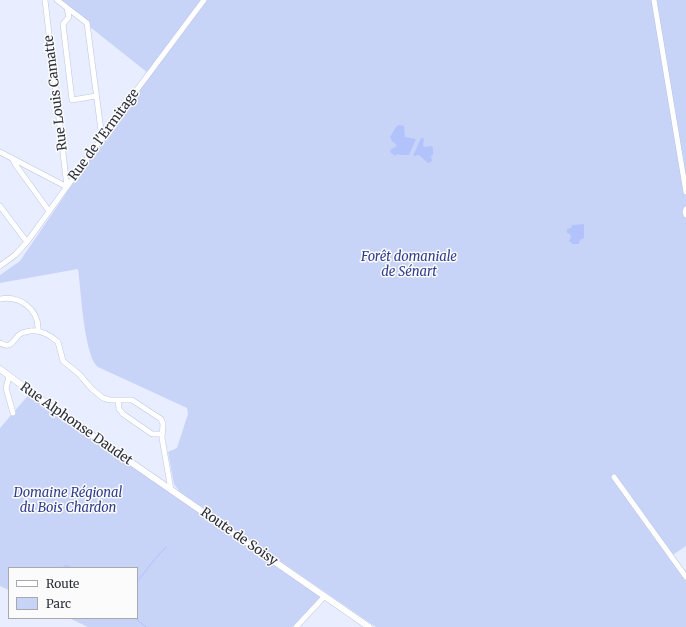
<!DOCTYPE html>
<meta charset="utf-8">
<style>
body{margin:0}
#map{position:relative;width:686px;height:627px;overflow:hidden;background:#e8eeff;font-family:Merriweather,serif}
canvas{display:block}
.legend{position:absolute;left:8px;top:567px;width:130px;height:52px;box-sizing:border-box;background:#fbfbfb;border:1px solid #a8a9ad;margin:0;padding:5px 7px;list-style:none;font-size:12px;color:#2b2e39}
.legend li{display:flex;align-items:center;gap:8px;height:20px}
.legend b{width:20px;border:1px solid #a8a9ad}
</style>
<div id="map">
<canvas width="686" height="627"></canvas>
<ul class="legend">
<li><b style="height:5px;background:#fff"></b>Route</li>
<li><b style="height:11px;background:#c8d3f8"></b>Parc</li>
</ul>
</div>
<script>
const c = document.querySelector('canvas').getContext('2d');
c.lineJoin = 'round';
function paint(path, color) {
  c.fillStyle = color;
  c.fill(path, 'evenodd');
}
function trace(path, color, width, dash) {
  c.strokeStyle = color;
  c.lineWidth = width;
  c.lineCap = dash ? 'butt' : 'round';
  c.setLineDash(dash || []);
  c.stroke(path);
}
function drawText(font, color, halo, rows, align = 'center') {
  c.font = font + ' Merriweather,serif';
  c.lineWidth = 3;
  c.setLineDash([]);
  c.textBaseline = 'middle';
  c.strokeStyle = halo;
  c.fillStyle = color;
  for (const [text, x, y, turn = 0] of rows) {
    c.save();
    c.translate(x, y);
    c.rotate((+turn || 0) * Math.PI / 180);
    c.textAlign = isNaN(turn) ? turn : align;
    if (halo) c.strokeText(text, 0, 0);
    c.fillText(text, 0, 0);
    c.restore();
  }
}
paint(new Path2D(`
 M56 0H686V546L671 556 686 579V627H376L180 492 174 484 168 452 177 448 188 414 187 408 98 367C84 356 81 289 78 269L0 283V275L20 261 148 73Z
 M31 392 325 596 295 627H88L69 618H137V568H9V590L0 586V428Z`), '#c8d3f8');
paint(new Path2D(`
 M399 125 404 126 405 137 416 139 409 155H401L397 154 395 156 390 152 391 149 396 147V144L392 141 390 137 396 127Z
 M421 138H423L424 140 423 144 424 147 432 146 433 148V155L431 156 432 161 428 163 419 155 413 156Z
 M584 224V238L580 240 579 244H573L569 241 571 237 570 234 567 233V229L571 228 572 225Z`), '#b2c3fb');
trace(new Path2D(`
 M155 559 166 547
 M64 566H69
 M137 582 154 560
 M135 618 146 627`), '#b2c3fb', 1);
const minor = new Path2D(`
 M45 0 67 187
 M57 0 87 23 102 138
 M654 0 686 192
 M67 8 69 17 63 24 72 100 96 96
 M0 152 67 187
 M12 158 15 164 49 211
 M0 206 27 242
 M686 209 685 212 686 215
 M0 266 15 255 27 242 136 91 204 0
 M0 299C19 295 39 309 38 330
 M0 343C12 350 13 339 20 334 23 332 27 332 30 331 41 329 50 335 58 342L63 361 79 374 92 389 103 398 110 400H132L161 419 163 424 162 438 171 490
 M9 377 6 388 13 413
 M118 400 119 409 123 414 152 434H162
 M614 477 686 577
 M296 627 325 596`);
const major = new Path2D(`
 M0 369 47 404 369 627`);
trace(minor, '#bcc5e0', 6);
trace(major, '#bcc5e0', 7);
trace(minor, '#fff', 5);
trace(major, '#fff', 6);
drawText('13px', '#2b2e39', '#fbfbfb', [
 ["Rue Louis Camatte",56,93,-97],
 ["Rue de l'Ermitage",104,135,-54],
 ["Rue Alphonse Daudet",76,424,35],
 ["Route de Soisy",239,537,35]
]);
drawText('italic 13px', '#2f3d8c', '#fbfbfb', [
 ["Forêt domaniale",409,257],
 ["de Sénart",409,272],
 ["Domaine Régional",68,493],
 ["du Bois Chardon",68,508]
]);
</script>
